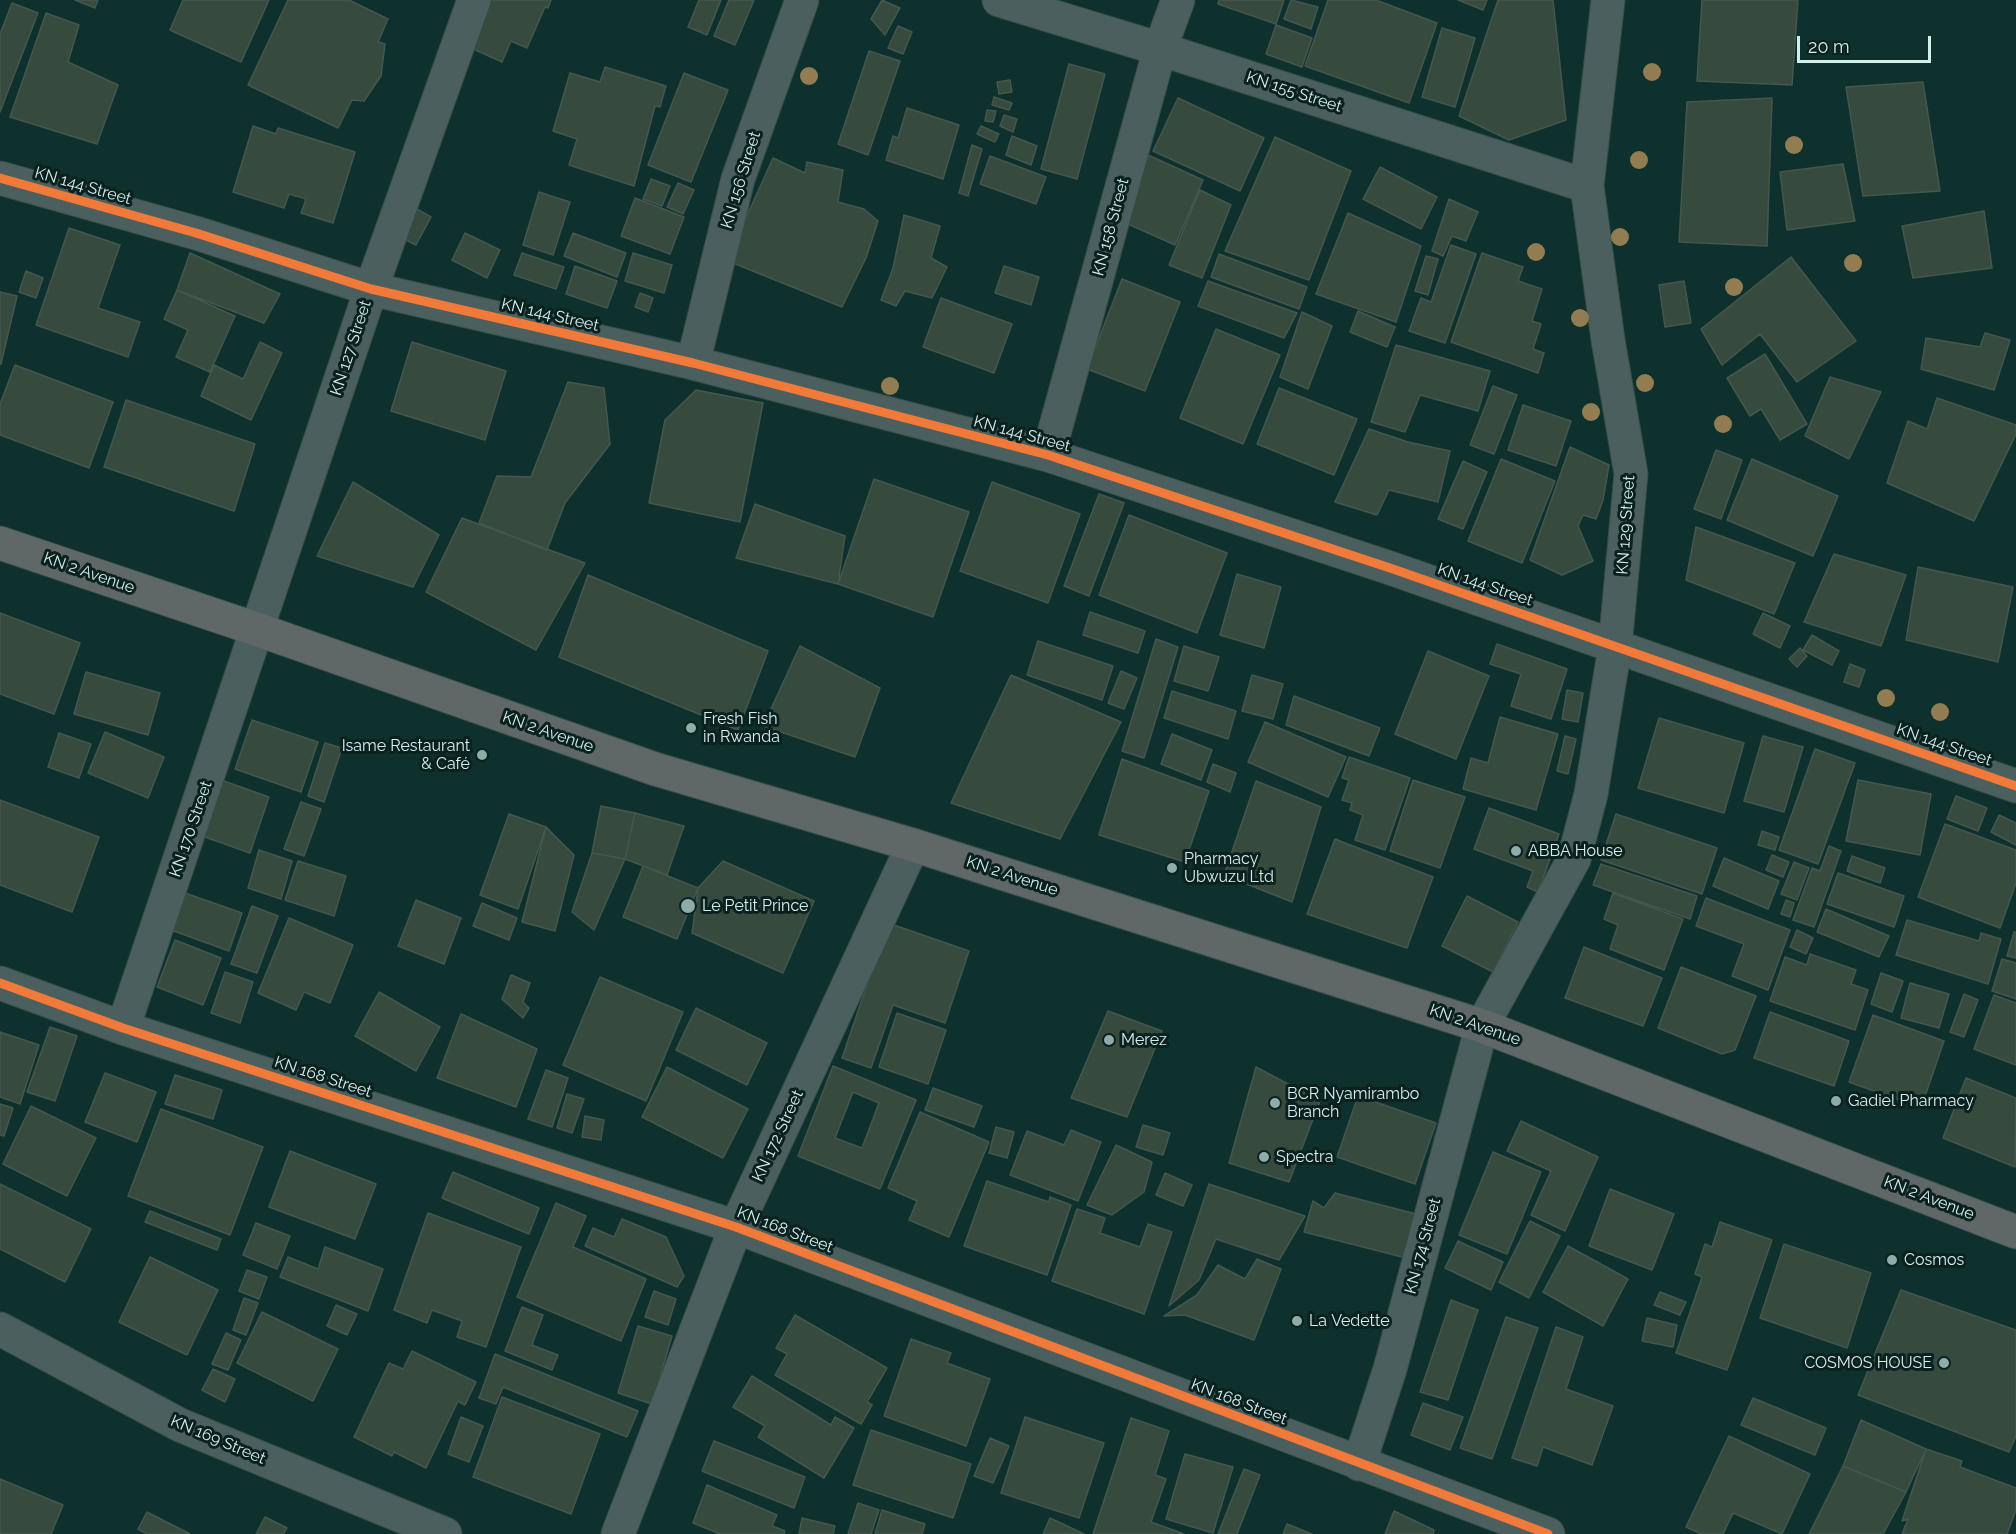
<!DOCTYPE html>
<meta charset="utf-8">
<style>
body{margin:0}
#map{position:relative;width:2016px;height:1534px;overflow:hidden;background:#0e312e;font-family:Raleway,sans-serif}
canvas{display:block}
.scale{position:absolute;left:1797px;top:36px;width:134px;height:27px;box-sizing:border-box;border:3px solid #d3efeb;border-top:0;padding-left:8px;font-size:18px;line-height:21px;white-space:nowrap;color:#d3efeb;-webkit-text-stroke:4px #0a211f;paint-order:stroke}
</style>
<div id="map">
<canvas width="2016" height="1534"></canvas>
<div class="scale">20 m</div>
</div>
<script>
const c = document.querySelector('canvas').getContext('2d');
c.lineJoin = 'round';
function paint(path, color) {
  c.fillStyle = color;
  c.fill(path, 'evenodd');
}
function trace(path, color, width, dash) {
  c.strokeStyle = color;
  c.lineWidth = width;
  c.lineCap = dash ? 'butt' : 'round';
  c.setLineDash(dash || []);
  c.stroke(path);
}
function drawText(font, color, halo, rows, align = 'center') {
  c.font = font + ' Raleway,sans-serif';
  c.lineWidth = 6;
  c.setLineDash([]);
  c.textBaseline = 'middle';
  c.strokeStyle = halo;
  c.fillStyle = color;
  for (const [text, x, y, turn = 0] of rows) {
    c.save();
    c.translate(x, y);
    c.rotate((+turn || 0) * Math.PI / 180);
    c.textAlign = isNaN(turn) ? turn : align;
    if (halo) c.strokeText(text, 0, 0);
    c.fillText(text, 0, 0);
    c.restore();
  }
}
const building = new Path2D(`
 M75 0H98L95 8Z
 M183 0H269L241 62 170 30Z
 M288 0H349L388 19 378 42 385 44 381 76 364 101 352 100 338 128 248 85Z
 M491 0H551L548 8 545 7 527 48 511 41 502 62 471 48Z
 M699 0H721L707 35 688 27Z
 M729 0H754L735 45 714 36Z
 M882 0 900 8 885 35 871 19Z
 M1219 0H1284L1276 24 1218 4Z
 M1291 0 1318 7 1311 29 1284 19Z
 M1328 0H1376L1437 23 1409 103 1305 66Z
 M1458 0H1487L1483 10Z
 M1498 0H1553L1566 120 1509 140 1459 116Z
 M1702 0H1798L1792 85 1697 81Z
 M12 3 38 13 0 112V34Z
 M46 13 79 25 68 62 118 85 97 144 10 117Z
 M1276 25 1312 38 1302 67 1266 54Z
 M898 26 912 32 903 54 888 48Z
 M1442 28 1475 38 1455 107 1422 97Z
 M869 51 900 61 868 155 838 144Z
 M1069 64 1105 74 1077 179 1041 169Z
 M605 67 666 86 660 107 655 106 634 186 569 165 577 139 553 131 570 73 600 82Z
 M684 73 728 90 691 182 648 165Z
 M1010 80 1012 92 999 94 997 82Z
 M1923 82 1940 191 1863 196 1846 87Z
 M994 97 1012 103 1009 110 992 105Z
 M1178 98 1264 138 1240 191 1153 151Z
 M1772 98 1767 246 1679 242 1687 102Z
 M907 108 959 125 943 179 886 160 893 136 898 138Z
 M987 110 996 111 993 122 985 121Z
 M1004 115 1017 119 1013 132 1000 126Z
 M253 126 276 134 278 128 355 152 333 223 301 213 306 199 289 194 284 208 233 192Z
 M981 126 999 134 995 142 977 134Z
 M1012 136 1037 146 1031 165 1006 155Z
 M1275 137 1351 171 1309 280 1225 251Z
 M972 145 982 149 968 196 959 193Z
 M1148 155 1203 180 1175 245 1119 220Z
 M990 156 1046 177 1036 204 980 184Z
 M773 158 805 173 807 162 843 170 838 202 864 209 878 221 866 258 842 307 723 259 727 260Z
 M1843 164 1855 221 1787 230 1780 172Z
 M1380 167 1437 197 1421 229 1363 199Z
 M651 179 670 186 662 206 643 199Z
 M678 183 694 190 683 214 667 207Z
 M1200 190 1231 205 1202 278 1169 265Z
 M539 192 570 202 553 255 523 245Z
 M635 198 684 217 670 254 621 236Z
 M1449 199 1478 212 1466 241 1452 236 1443 256 1432 251Z
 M417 209 431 217 416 245 402 238Z
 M1984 211 1992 268 1913 278 1902 226Z
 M1348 213 1421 246 1396 322 1316 294Z
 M904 215 940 226 931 258 947 267 932 298 905 291 896 306 881 300 893 268Z
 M69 228 120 245 98 308 140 322 128 357 36 325Z
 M465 233 500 250 487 278 452 260Z
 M573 233 626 253 617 277 564 256Z
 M1451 245 1476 254 1445 343 1409 331 1421 298 1431 302Z
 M190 253 280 294 264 323 177 290Z
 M522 253 564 267 556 289 514 275Z
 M633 253 672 265 664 293 625 281Z
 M1482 253 1523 267 1518 281 1542 289 1532 321 1541 324 1533 349 1544 353 1538 373 1451 342Z
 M1219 254 1307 287 1299 309 1211 277Z
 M1426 256 1438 259 1428 295 1415 291Z
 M1791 257 1856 341 1797 382 1760 334 1722 365 1701 329Z
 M575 266 617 281 607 308 566 294Z
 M1004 266 1039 277 1031 305 995 293Z
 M26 271 43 278 36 298 19 292Z
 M1122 279 1180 302 1145 391 1087 369Z
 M1208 281 1297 313 1284 338 1198 306Z
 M1684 281 1691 323 1665 327 1659 285Z
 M177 290 235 316 210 372 176 357 188 330 164 319Z
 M0 292 17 296 1 364H0Z
 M640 293 653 298 648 312 635 307Z
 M941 298 1012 324 994 373 923 347Z
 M1358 311 1395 327 1387 347 1350 332Z
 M1302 312 1332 326 1308 389 1280 377Z
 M1216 329 1280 355 1243 444 1180 418Z
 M1985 333 2010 340 1994 390 1921 369 1926 338 1980 347Z
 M260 342 282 353 251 420 201 396 214 365 243 379Z
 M412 342 506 371 485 440 391 411Z
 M1396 345 1490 371 1478 411 1420 395 1405 432 1371 422Z
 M1765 354 1807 424 1780 440 1761 409 1750 416 1727 378Z
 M15 365 113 402 89 468 0 435V404Z
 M1830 377 1881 392 1849 459 1805 436Z
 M568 382 604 388 610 444 565 503 547 550 479 523 497 476 531 477Z
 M1493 386 1517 395 1494 454 1470 445Z
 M1279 388 1357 419 1334 475 1257 444Z
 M696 390 763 403 740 522 649 503 665 420Z
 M1937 398 2016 425V434L1974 521 1887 483 1908 421 1927 429Z
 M126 400 255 444 234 511 104 467Z
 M1523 405 1571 421 1556 466 1508 450Z
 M1369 429 1408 442 1450 451 1438 502 1389 490 1377 515 1335 502Z
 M1570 447 1609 465 1603 500 1596 519 1583 515 1578 526 1593 561 1562 575 1530 560Z
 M1716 450 1742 460 1721 519 1694 509Z
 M1501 459 1555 481 1522 563 1468 541Z
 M1752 459 1838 496 1813 556 1727 520Z
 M1463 461 1487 472 1463 529 1438 519Z
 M874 479 969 512 933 617 838 584Z
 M353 482 439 535 413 587 317 556Z
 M992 482 1080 514 1048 603 960 571Z
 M1099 494 1124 503 1089 596 1064 586Z
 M755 504 845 536 838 584 736 558Z
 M1129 515 1227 553 1197 633 1099 595Z
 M462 518 585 563 536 650 426 592Z
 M1696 527 1795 563 1774 614 1686 580Z
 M1834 554 1906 575 1881 646 1804 622Z
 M1918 567 2013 587 1998 662 1906 640Z
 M1237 574 1281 587 1264 648 1220 635Z
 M588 575 768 651 738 730 559 657Z
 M1090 612 1145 631 1138 653 1083 635Z
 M0 613 80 643 54 714 0 694Z
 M1763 613 1790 626 1780 648 1753 634Z
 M1812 635 1839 651 1832 665 1803 650Z
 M1156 639 1178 647 1144 758 1122 751Z
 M1038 641 1113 666 1102 700 1027 675Z
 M1497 644 1567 669 1551 719 1511 706 1521 674 1490 664Z
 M800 646 880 688 855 757 763 726Z
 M1184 646 1219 657 1208 691 1174 681Z
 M1800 648 1807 656 1797 667 1789 659Z
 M1428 651 1489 676 1456 759 1395 734Z
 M1850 664 1865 670 1859 687 1844 682Z
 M1121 671 1137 678 1124 709 1108 703Z
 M86 672 160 693 148 735 74 714Z
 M1011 675 1121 722 1060 839 951 803Z
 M1252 675 1283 684 1273 719 1242 711Z
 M1567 690 1583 693 1578 722 1562 719Z
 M1172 691 1236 711 1228 739 1164 718Z
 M1294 696 1380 728 1369 756 1286 725Z
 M1500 717 1558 734 1536 810 1463 789 1471 758 1488 763Z
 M1659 718 1744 743 1724 813 1638 788Z
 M252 720 318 742 301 792 235 769Z
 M1265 722 1346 757 1328 797 1248 762Z
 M105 732 164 757 148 798 88 773Z
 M59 733 91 744 79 778 48 767Z
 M1172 734 1212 750 1201 780 1161 764Z
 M1565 736 1576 739 1568 774 1557 771Z
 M1763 736 1803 747 1784 812 1744 801Z
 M325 743 342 748 324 802 308 796Z
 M1815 749 1855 763 1818 864 1779 850Z
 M1349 757 1410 778 1385 850 1355 840 1363 815 1350 810 1352 803 1342 800 1349 780 1342 778Z
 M1122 759 1209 791 1185 862 1099 835Z
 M1213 764 1236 773 1230 792 1207 782Z
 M221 780 269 797 250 853 202 836Z
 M1413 780 1465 797 1440 868 1390 851Z
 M1858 780 1931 794 1920 855 1846 841Z
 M1256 781 1321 807 1292 902 1224 875Z
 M1956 796 1987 808 1978 831 1947 819Z
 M0 800 99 837 72 912 0 885Z
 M301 802 321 809 304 856 284 849Z
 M601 806 635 813 625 859 592 853Z
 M1489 808 1559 834 1538 892 1527 887 1533 871 1474 849Z
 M635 813 684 826 667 875 625 859Z
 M509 814 546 827 518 909 480 895Z
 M1616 814 1717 848 1702 894 1601 860Z
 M1999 815 2016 823V845L1991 832Z
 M1945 824 2016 850V883L2000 928 1918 897Z
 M546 827 574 855 555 931 522 922Z
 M1762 831 1779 837 1775 850 1758 845Z
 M1335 839 1433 877 1407 948 1307 914Z
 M1829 846 1841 851 1814 927 1793 920 1812 868 1820 871Z
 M259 850 292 861 281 899 248 888Z
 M592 853 625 859 594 930 572 912Z
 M1772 855 1789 862 1783 877 1766 870Z
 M1852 856 1885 868 1880 883 1847 871Z
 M1724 858 1779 881 1768 909 1713 886Z
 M298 861 346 876 334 916 285 900Z
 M723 861 814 901 783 973 692 933 698 888Z
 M1794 862 1809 868 1797 900 1781 894Z
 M1601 864 1697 896 1690 919 1593 885Z
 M643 866 698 888 677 939 623 917Z
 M1838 873 1904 896 1894 927 1827 904Z
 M185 893 242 913 229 951 171 930Z
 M1613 893 1683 919 1664 970 1610 949 1618 925 1604 919Z
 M1467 896 1518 922 1493 972 1442 946Z
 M1706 898 1790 930 1768 990 1732 976 1744 944 1696 926Z
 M416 900 461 918 444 964 398 946Z
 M1786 900 1794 903 1790 917 1781 914Z
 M482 903 517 918 509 940 473 926Z
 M252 906 278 916 257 973 231 964Z
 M1826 909 1889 936 1879 957 1817 932Z
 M289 918 353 945 330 1003 304 992 296 1010 258 993Z
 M1907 920 1979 941 1981 933 2001 939 1988 984 1896 955Z
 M888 923 969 951 945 1023 893 1005 871 1068 842 1058Z
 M1797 930 1813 938 1806 954 1790 947Z
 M2014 932H2016V958L2007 956Z
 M175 940 221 958 203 1005 157 987Z
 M1584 947 1662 978 1643 1026 1565 998Z
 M1810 954 1856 970 1851 984 1868 990 1855 1030 1770 1001 1785 957 1807 965Z
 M2002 959 2016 963V999L1992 991Z
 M1681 967 1756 996 1735 1050 1722 1054 1658 1028Z
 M225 972 253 982 240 1023 211 1013Z
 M1881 973 1903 981 1892 1012 1871 1004Z
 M511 975 530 983 523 1002 529 1008 523 1018 502 999Z
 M600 977 683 1012 646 1101 563 1065Z
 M1910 983 1949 994 1939 1028 1901 1018Z
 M379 992 440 1027 416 1071 355 1036Z
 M1964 994 1978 1000 1964 1037 1950 1032Z
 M1994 995 2016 1003V1065L1974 1049Z
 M696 1008 767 1043 747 1085 676 1050Z
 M1108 1011 1162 1031 1127 1117 1071 1098Z
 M1770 1012 1849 1041 1834 1086 1754 1058Z
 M897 1013 946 1030 928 1084 879 1067Z
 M461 1014 537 1049 516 1107 437 1078Z
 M1873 1015 1944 1041 1921 1108 1849 1082Z
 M50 1027 77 1036 55 1101 27 1092Z
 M0 1032 39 1045 20 1104 0 1097Z
 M833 1066 916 1100 880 1189 798 1156Z
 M667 1067 748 1109 723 1158 642 1117Z
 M1256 1067 1320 1101 1289 1182 1229 1163Z
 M546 1070 568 1078 552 1127 528 1119Z
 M105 1073 156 1092 137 1142 85 1122Z
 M175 1075 222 1090 213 1119 165 1104Z
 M1966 1078 2016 1098 2015 1167 1943 1138Z
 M933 1088 982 1106 974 1127 925 1110Z
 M853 1092 879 1103 862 1148 835 1138Z
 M567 1094 584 1099 572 1133 557 1128Z
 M1358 1096 1436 1123 1415 1184 1337 1157Z
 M0 1104 13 1108 4 1136 0 1135Z
 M31 1106 96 1138 67 1196 3 1164Z
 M161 1109 263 1147 230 1235 128 1196Z
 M920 1112 989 1142 949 1237 909 1220 917 1201 888 1188Z
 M585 1116 604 1120 601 1140 582 1137Z
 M1521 1121 1598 1157 1565 1231 1531 1215 1551 1171 1507 1151Z
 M1143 1125 1170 1133 1163 1155 1136 1147Z
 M996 1127 1014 1132 1007 1158 989 1153Z
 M1071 1130 1101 1142 1078 1201 1010 1175 1027 1131 1064 1145Z
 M1116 1145 1152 1162 1144 1192 1112 1215 1087 1205Z
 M290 1151 376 1184 355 1239 269 1207Z
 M1493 1152 1541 1172 1507 1254 1459 1235Z
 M453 1172 539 1208 529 1234 442 1198Z
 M1165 1173 1192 1185 1183 1206 1156 1195Z
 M987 1181 1049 1202 1050 1197 1071 1205 1047 1275 964 1246Z
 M0 1184 91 1229 65 1282 0 1249Z
 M1209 1184 1305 1216 1279 1260 1216 1239 1199 1280 1169 1306Z
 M1610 1189 1674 1214 1652 1270 1589 1246Z
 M1335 1193 1420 1215 1410 1259 1304 1232 1313 1201 1324 1208Z
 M556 1203 586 1216 573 1247 646 1279 621 1341 517 1297Z
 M1077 1209 1105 1218 1100 1233 1140 1247 1148 1224 1172 1232 1144 1314 1052 1281Z
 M150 1211 221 1239 217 1250 145 1222Z
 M428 1213 521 1247 486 1347 457 1337 462 1321 432 1310 427 1323 394 1310Z
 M622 1219 666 1237 684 1276 677 1287 585 1246 593 1228 614 1237Z
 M1530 1221 1560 1236 1529 1298 1499 1282Z
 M1720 1222 1772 1240 1727 1370 1676 1353 1702 1277 1695 1274 1705 1244 1712 1247Z
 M256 1223 290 1236 277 1269 243 1255Z
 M1458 1241 1503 1262 1491 1290 1445 1268Z
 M1784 1244 1871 1273 1847 1348 1760 1318Z
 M1568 1246 1628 1279 1603 1326 1543 1292Z
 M325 1247 383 1269 368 1311 280 1277 288 1257 318 1269Z
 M150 1257 218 1290 187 1355 119 1322Z
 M1257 1259 1281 1269 1254 1340 1185 1315 1164 1316 1197 1295 1218 1265 1245 1279Z
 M247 1270 267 1277 259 1299 239 1291Z
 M1901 1290 2016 1330V1436L2009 1452 1858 1395Z
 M654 1291 676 1299 668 1325 645 1317Z
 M1660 1292 1686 1302 1680 1315 1654 1305Z
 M244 1298 258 1303 246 1335 233 1330Z
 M1451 1300 1478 1310 1448 1400 1420 1392Z
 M336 1305 357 1314 347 1335 327 1326Z
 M522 1307 543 1315 532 1345 558 1355 552 1370 505 1351Z
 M262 1312 338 1349 313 1401 237 1363Z
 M795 1315 887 1368 867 1402 872 1405 861 1424 775 1375 787 1354 776 1348Z
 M1506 1317 1538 1328 1492 1459 1460 1448Z
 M1647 1318 1677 1325 1673 1347 1642 1341Z
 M638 1326 672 1336 652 1404 618 1393Z
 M1556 1327 1583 1337 1566 1389 1613 1406 1592 1465 1543 1447 1537 1466 1512 1458Z
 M226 1333 241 1340 228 1370 212 1364Z
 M911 1339 951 1353 947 1363 990 1379 966 1446 884 1416Z
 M412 1351 476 1382 465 1405 458 1401 426 1468 394 1452 392 1456 354 1437 389 1363 403 1369Z
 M495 1354 638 1411 627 1437 503 1387 496 1404 479 1398Z
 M213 1369 235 1379 225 1402 202 1390Z
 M752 1376 831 1425 835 1417 854 1428 824 1478 758 1437 765 1426 733 1407Z
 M502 1397 600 1434 571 1514 473 1477Z
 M1753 1398 1826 1428 1815 1455 1741 1425Z
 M1423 1403 1463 1417 1450 1450 1411 1435Z
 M461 1417 483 1426 469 1462 448 1454Z
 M1025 1417 1104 1443 1079 1518 1001 1493Z
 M1131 1418 1169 1431 1155 1475 1166 1479 1151 1522 1184 1534H1093Z
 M1861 1420 1926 1449 1906 1492 1843 1466Z
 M871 1430 971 1464 953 1518 853 1485Z
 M1729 1436 1810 1474 1782 1534 1733 1513 1723 1534H1701L1686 1527Z
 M990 1438 1009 1446 993 1483 974 1476Z
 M714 1441 805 1477 794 1508 702 1471Z
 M1926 1449 1962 1461 1960 1467 2016 1488V1510L2007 1534H1902L1908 1519 1902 1521Z
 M1185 1454 1233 1467 1213 1533 1166 1519Z
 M1843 1466 1906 1492 1883 1534H1809Z
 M1244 1469 1260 1475 1237 1534H1218Z
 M0 1479 63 1505 51 1534H0Z
 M707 1485 777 1515 772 1526 785 1531 784 1534H720L693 1523Z
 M858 1503 879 1510 871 1534H848Z
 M882 1510 925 1524 922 1534H875Z
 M1394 1511 1434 1530 1433 1534H1385Z
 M147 1512 190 1534H147L138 1529Z
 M265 1517 287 1528 283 1534H256Z
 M802 1518 835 1526 833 1534H799Z
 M1050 1518 1084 1534H1043Z
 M1287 1524 1312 1534H1283Z`);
paint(building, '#364b3e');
trace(building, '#44574f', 1.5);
const minor = new Path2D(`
 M999 0 1160 49 1587 186
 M0 178 196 233 371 289 693 363 1048 455 1390 568 2016 786
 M693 363 738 179 802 0
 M1048 455 1160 49 1178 0
 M0 983 123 1028 736 1227 1548 1534
 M123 1028 371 289 474 0
 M0 1329 180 1425 445 1534
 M1359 1464 1390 1369 1482 1026 1574 859 1591 794 1615 647 1631 474 1608 340 1587 186 1608 0
 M618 1534 736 1227 913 845`);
const major = new Path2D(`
 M0 543 259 630 655 769 913 845 1482 1026 2016 1232`);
trace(minor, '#354d4a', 35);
trace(major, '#354d4a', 35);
trace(minor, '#4b605e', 33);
trace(major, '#5f6767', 33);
trace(new Path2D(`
 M0 178 196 233 371 289 693 363 1048 455 1390 568 2016 786
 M0 983 123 1028 736 1227 1548 1534`), '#f17a3a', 9);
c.fillStyle = '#927c51';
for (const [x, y] of [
 [1652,72],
 [809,76],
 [1794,145],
 [1639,160],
 [1620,237],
 [1536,252],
 [1853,263],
 [1734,287],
 [1580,318],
 [1645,383],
 [890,386],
 [1591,412],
 [1723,424],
 [1886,698],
 [1940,712]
]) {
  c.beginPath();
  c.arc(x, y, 9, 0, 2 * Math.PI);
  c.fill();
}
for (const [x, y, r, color] of [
 [691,728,6,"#8eaca9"],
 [482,755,6,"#8eaca9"],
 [1516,851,6,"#8eaca9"],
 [1172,868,6,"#8eaca9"],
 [688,906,8,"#8eaca9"],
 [1109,1040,6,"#8eaca9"],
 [1836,1101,6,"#8eaca9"],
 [1275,1103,6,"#8eaca9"],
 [1264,1157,6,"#8eaca9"],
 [1892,1260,6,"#8eaca9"],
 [1297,1321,6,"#8eaca9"],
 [1944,1363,6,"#8eaca9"]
]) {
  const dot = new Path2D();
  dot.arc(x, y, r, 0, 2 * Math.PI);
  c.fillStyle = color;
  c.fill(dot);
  trace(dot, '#0a211f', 2);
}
drawText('16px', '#d3efeb', '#0a211f', [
 ["KN 155 Street",1294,92,18],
 ["KN 156 Street",741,180,-73],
 ["KN 144 Street",83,186,16],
 ["KN 158 Street",1111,227,-75],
 ["KN 144 Street",550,315,13],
 ["KN 127 Street",351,348,-72],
 ["KN 144 Street",1022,434,15],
 ["KN 129 Street",1626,525,-86],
 ["KN 2 Avenue",89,573,19],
 ["KN 144 Street",1485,585,19],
 ["KN 2 Avenue",548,732,19],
 ["KN 144 Street",1944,745,19],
 ["KN 170 Street",191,829,-71],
 ["KN 2 Avenue",1012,876,18],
 ["KN 2 Avenue",1475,1025,19],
 ["KN 168 Street",323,1077,18],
 ["KN 172 Street",778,1136,-65],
 ["KN 2 Avenue",1929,1198,21],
 ["KN 168 Street",785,1230,21],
 ["KN 174 Street",1423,1246,-75],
 ["KN 168 Street",1239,1402,21],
 ["KN 169 Street",218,1440,23]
]);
drawText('16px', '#d3efeb', '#0a211f', [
 ["Fresh Fish",703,719],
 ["in Rwanda",703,737],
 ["Isame Restaurant",470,746,"right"],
 ["& Café",470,764,"right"],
 ["ABBA House",1528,851],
 ["Pharmacy",1184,859],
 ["Ubwuzu Ltd",1184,877],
 ["Le Petit Prince",702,906],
 ["Merez",1121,1040],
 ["BCR Nyamirambo",1287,1094],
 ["Branch",1287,1112],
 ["Gadiel Pharmacy",1848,1101],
 ["Spectra",1276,1157],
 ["Cosmos",1904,1260],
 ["La Vedette",1309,1321],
 ["COSMOS HOUSE",1932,1363,"right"]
], 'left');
</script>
